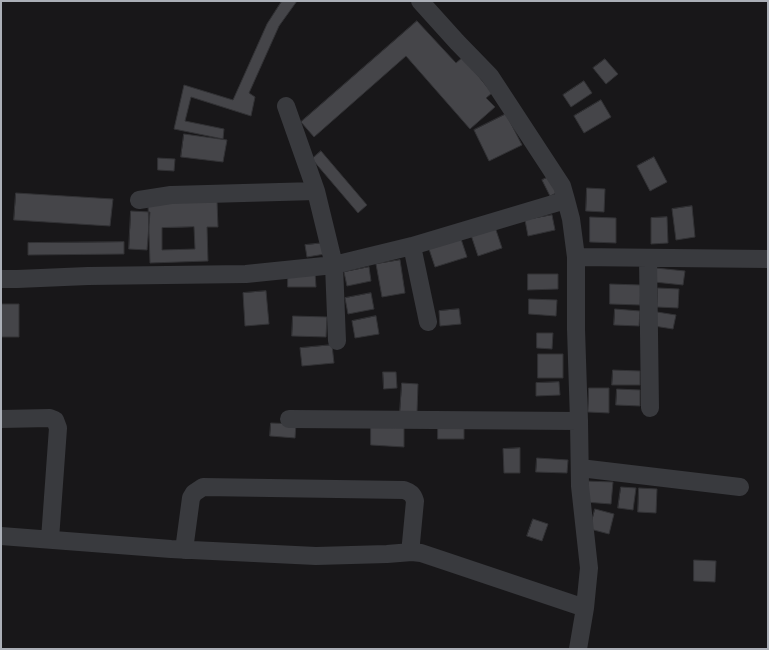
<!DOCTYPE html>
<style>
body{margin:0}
#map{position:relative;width:769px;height:650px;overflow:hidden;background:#181719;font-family:Overpass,sans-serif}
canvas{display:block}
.frame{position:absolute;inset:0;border:2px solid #abafb7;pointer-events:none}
</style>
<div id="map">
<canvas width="769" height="650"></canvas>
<div class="frame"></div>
</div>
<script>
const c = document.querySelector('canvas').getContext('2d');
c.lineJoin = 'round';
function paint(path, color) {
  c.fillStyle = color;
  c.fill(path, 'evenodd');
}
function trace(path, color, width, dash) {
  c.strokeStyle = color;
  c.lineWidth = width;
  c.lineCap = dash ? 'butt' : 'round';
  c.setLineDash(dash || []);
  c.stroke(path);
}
const building = new Path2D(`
 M282 1H297L279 26 249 93 255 97 251 116 191 97 185 121 224 129 223 139 174 129 184 85 233 100 267 24Z
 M417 21 456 63 463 57 492 93 486 98 495 107 470 129 406 56 314 137 301 122Z
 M605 59 618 74 606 84 593 68Z
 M584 81 592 93 571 107 563 95Z
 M601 100 611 117 584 133 574 116Z
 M506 114 522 145 489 161 474 130Z
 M184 134 227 140 223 162 181 157Z
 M321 151 367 205 358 213 312 159Z
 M654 157 667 182 650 191 637 166Z
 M158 158 175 159 174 171 158 170Z
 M551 176 558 192 550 196 542 180Z
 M587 188 605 189 604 212 586 211Z
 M16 193 113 199 110 226 14 220Z
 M217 201 218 227H207L208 261 150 263 148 204ZM194 227 195 249 162 250V228Z
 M692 206 695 237 676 240 672 209Z
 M131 211 150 212 147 250 129 249Z
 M552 215 555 230 528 236 525 220Z
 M590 217 616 218V243L590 242Z
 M667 217 668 243 651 244V218Z
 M495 227 502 248 478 256 471 235Z
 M460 236 467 257 435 267 428 246Z
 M124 242V254L28 255V243Z
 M324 243 325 254 307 257 305 245Z
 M400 260 405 293 382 297 376 264Z
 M369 267 371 281 347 286 344 272Z
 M656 268 685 271 683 285 654 282Z
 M288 272H315L316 287H288Z
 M528 274H558V289L528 290Z
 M610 284 641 285 640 305 610 304Z
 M658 288 679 289 678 308 657 307Z
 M266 291 269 324 245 326 243 293Z
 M371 293 374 309 348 314 345 298Z
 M529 299 557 300 556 316 529 314Z
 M1 304H19V337H1Z
 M459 309 461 324 440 326 439 311Z
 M615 309 640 311 639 326 614 325Z
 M657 312 676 315 673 329 654 326Z
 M293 316 327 317 326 337 292 336Z
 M376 316 379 334 355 338 352 321Z
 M537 333H553L552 349 537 348Z
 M332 345 334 363 302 366 300 348Z
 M538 354H563V378H538Z
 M613 370 640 371V385H612Z
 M383 372H396L397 388 384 389Z
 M559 382 560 395 536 396V383Z
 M402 383 418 384 417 412H400Z
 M589 388H609V413L588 412Z
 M617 389 640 390V406L616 405Z
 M271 423 296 424 295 438 270 436Z
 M371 425 404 427V447L371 445Z
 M438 425H464V439H438Z
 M520 448V473H504L503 449Z
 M537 458 568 460 567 473 536 472Z
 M586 481 613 482 611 504 585 502Z
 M621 487 636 488 633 510 618 508Z
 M639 488 657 489 656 513 638 512Z
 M595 509 614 514 609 534 590 529Z
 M533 519 548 524 542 541 527 536Z
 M694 560 716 561 715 582 694 581Z`);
paint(building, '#454549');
trace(building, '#323235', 1);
trace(new Path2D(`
 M420 1 457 42 490 76 562 186 566 200
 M286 106 316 191 334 265 337 341
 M139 200 171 195 316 191
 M412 246 428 322
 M648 258 650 408
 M1 279H17L88 276 246 274 334 265 412 246 566 200 571 219 576 257 768 259
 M1 419 50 418 55 420 58 428 50 539
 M289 419 579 421 576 329V257
 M580 468 740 487
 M1 536 171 549 316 556 387 554 412 552
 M184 550 191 498 194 493 203 487 404 490C410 492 413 494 415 501L411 543 412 552 421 553 445 561 585 608
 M578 649 585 608 589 568 580 486 579 421`), '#393a3e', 18);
</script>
